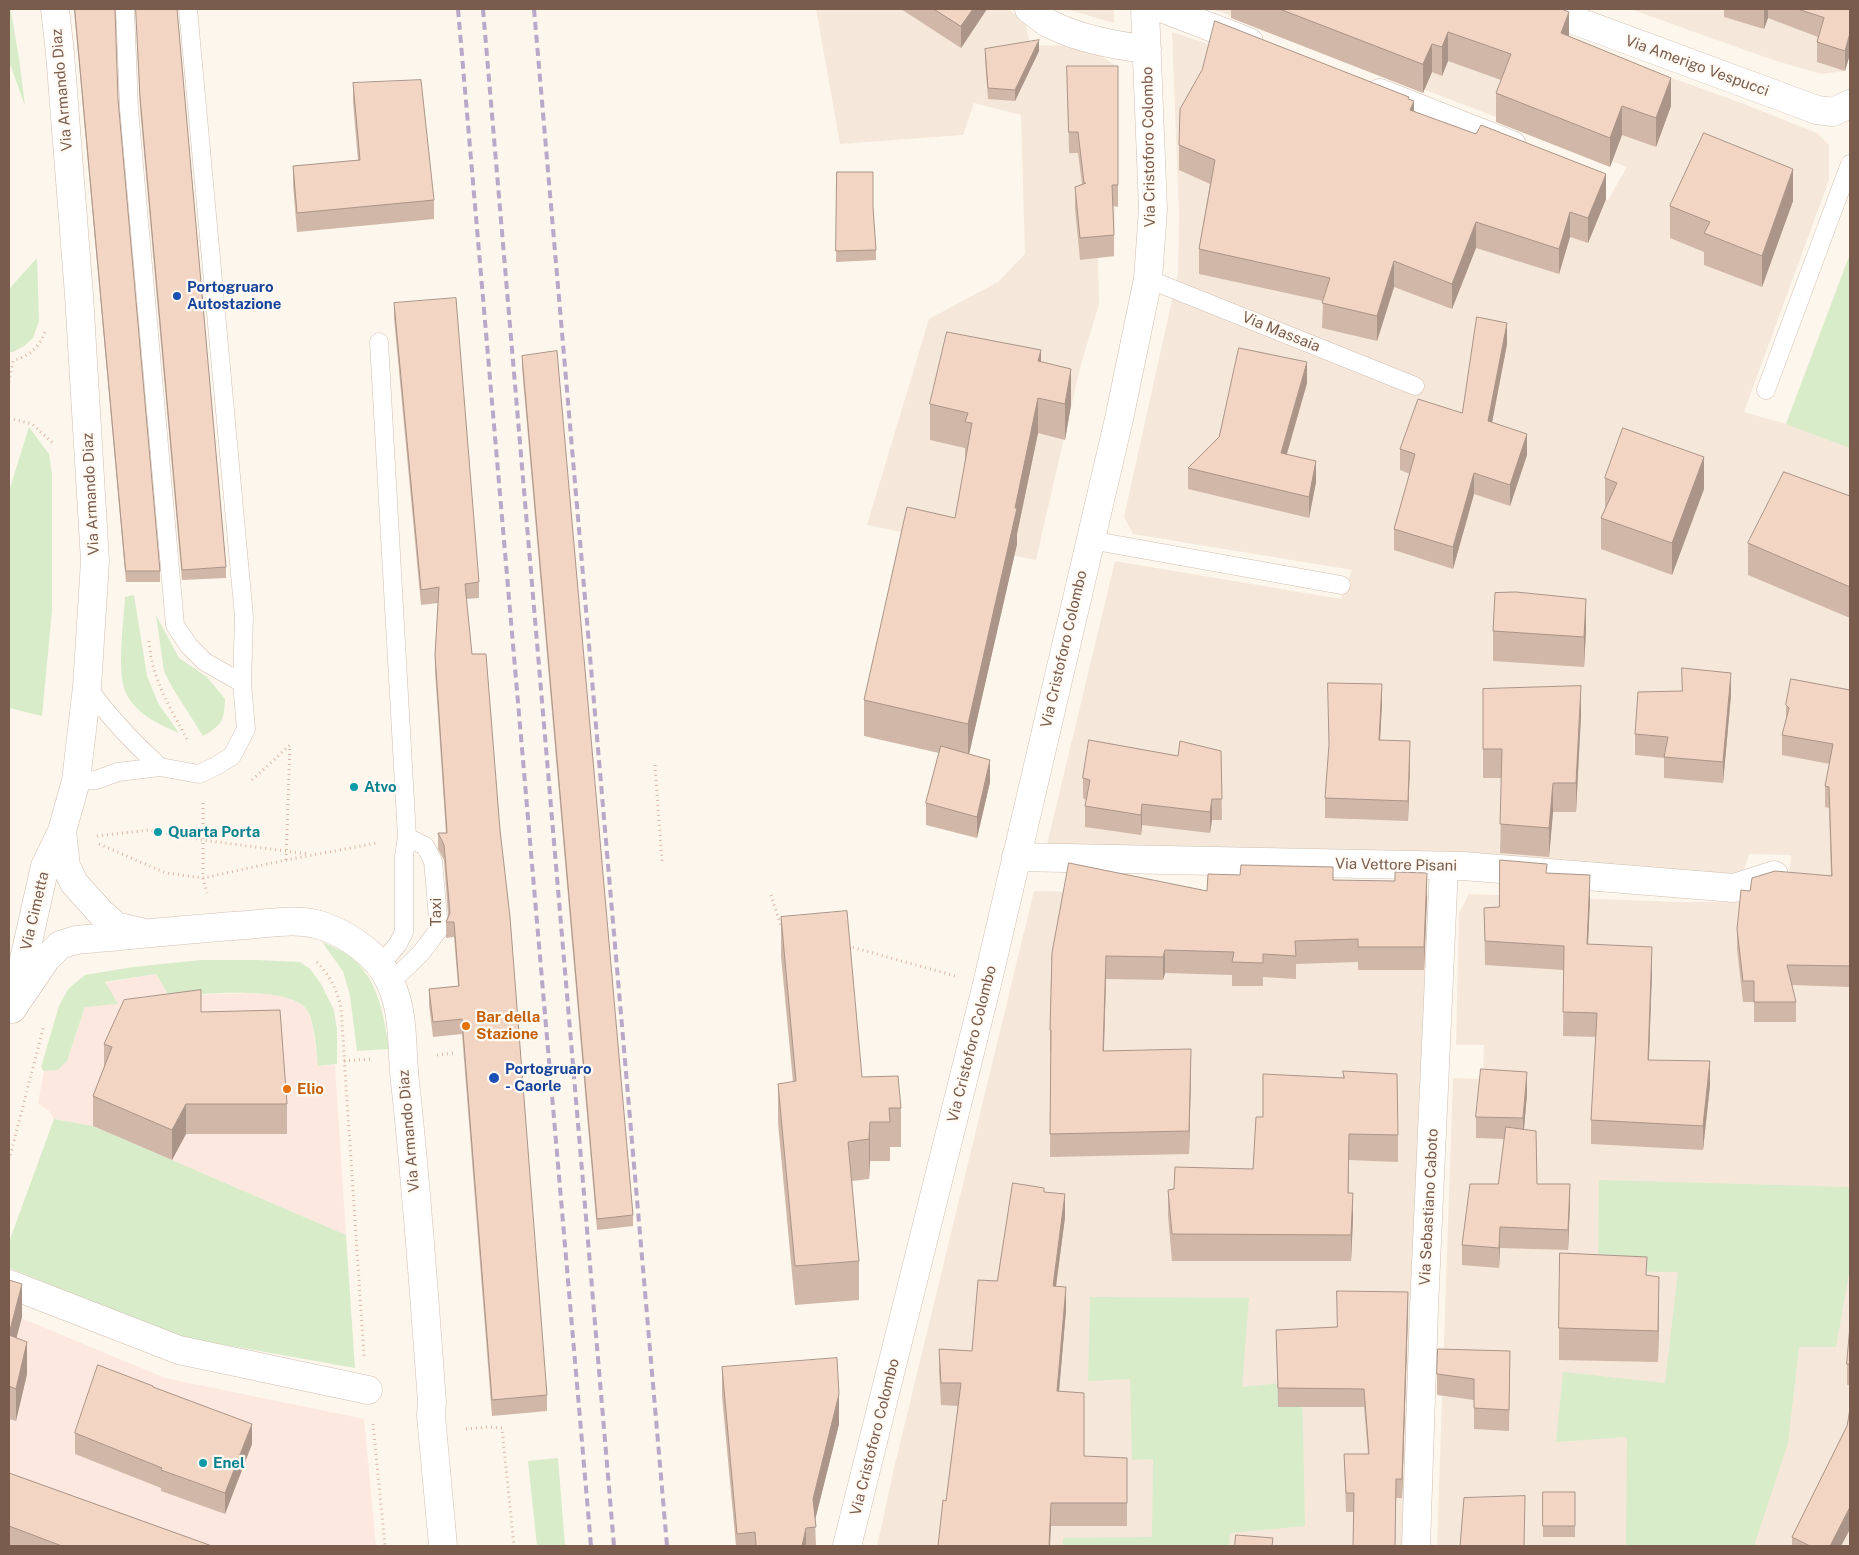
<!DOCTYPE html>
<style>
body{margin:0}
#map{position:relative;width:1859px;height:1555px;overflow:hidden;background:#fdf6ec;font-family:"Public Sans",sans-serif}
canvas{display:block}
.frame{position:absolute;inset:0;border:10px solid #7a5c4d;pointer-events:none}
</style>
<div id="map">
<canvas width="1859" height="1555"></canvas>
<div class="frame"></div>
</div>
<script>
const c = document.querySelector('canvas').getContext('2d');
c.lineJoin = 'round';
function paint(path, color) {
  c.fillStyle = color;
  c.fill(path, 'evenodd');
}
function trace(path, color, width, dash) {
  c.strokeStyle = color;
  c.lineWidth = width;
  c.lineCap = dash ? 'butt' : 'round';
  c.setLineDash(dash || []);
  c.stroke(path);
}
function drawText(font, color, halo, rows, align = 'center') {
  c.font = font + ' "Public Sans",sans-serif';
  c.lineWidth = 4.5;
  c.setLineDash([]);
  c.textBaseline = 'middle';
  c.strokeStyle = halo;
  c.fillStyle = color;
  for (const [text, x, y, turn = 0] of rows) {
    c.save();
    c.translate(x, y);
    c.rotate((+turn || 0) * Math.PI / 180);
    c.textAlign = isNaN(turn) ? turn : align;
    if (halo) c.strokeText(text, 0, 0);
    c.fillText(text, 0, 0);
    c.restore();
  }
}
paint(new Path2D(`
 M816 9H1007L1025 20 1030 45 1083 46 1114 64 1118 88 1114 257 1098 258 1099 304 1080 368 1036 560 867 525 929 319 998 282 1025 254 1021 115 974 103 963 135 840 144Z
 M1066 9H1114V23Z
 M1213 9H1481L1744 104 1817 133 1829 145V180L1744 412 1786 424 1850 254V1546H1437L1453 1078 1483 1079 1484 1045H1456L1459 913 1469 894 1677 902H1741L1788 892 1791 855 1749 854 1744 870 1732 875 1043 861 1115 561 1341 599 1352 570 1133 534 1124 517 1178 273 1179 215 1172 32 1215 46 1608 200 1627 167Z
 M1630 9H1850V54L1845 71 1822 74 1776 61Z
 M1034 891 1428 896 1421 1070 1414 1311 1404 1546H877L895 1464Z`), '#f5e8da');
paint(new Path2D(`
 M156 974 169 996 253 993 278 995 298 1002 307 1010 312 1023 318 1066 335 1065 346 1235 93 1126 54 1119 50 1112 38 1103 44 1071 58 1070 67 1061 85 1007 105 983Z
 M9 1313 165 1378 364 1419 376 1546H9Z`), '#fde8e0');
paint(new Path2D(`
 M9 9 11 11 19 58 25 106 11 67 9 65Z
 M1850 254V448L1786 424Z
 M37 258 39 321 33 338 24 346 13 352H9V289Z
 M29 427 49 454 52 474V611L42 716 9 708V491Z
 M134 595 147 676 158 703 179 733C160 725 140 716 128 697 115 677 124 622 125 597Z
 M156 615 179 658 207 677 225 699C224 721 222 725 203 736L172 687 164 671Z
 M322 942C329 945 336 948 343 952 378 973 383 1012 389 1049L357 1051 350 996 343 971Z
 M201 960H257L300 962 310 969 321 984 334 1010 337 1030V1064L318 1066C316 1051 315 1022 307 1010 289 984 198 995 169 996L156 974 105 982 118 1004 85 1007 67 1061 58 1070 44 1071 41 1067 59 1006 68 989 85 975 133 967Z
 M54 1119 93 1126 346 1235 355 1368 181 1337 9 1268V1242Z
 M1599 1180 1850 1187V1268L1836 1347H1799L1788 1443 1754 1546H1626L1627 1437 1556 1442 1563 1372 1665 1383 1678 1272 1598 1271Z
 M1090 1297 1249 1298 1242 1387 1302 1381 1305 1526 1230 1533 1229 1546H1063V1538L1152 1537 1153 1459 1132 1460 1130 1379 1088 1381Z
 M558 1458 565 1546H537L528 1461Z`), '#d8ecc9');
const service = new Path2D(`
 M125 9 129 109 175 625 189 646 205 662 242 683
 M1148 279 1415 386
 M1766 390 1850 164
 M1090 540 1341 585
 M87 687C110 718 131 741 160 767
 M76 781 96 780 118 772 160 767 199 774 216 766 232 756 246 729 242 683 244 617 188 9
 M377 962 387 957 398 944 404 932V856L407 837 379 342
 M391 982 421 953 439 929 433 861 425 846 407 837`);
const minor = new Path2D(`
 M55 9 60 53 79 295 95 561 87 687 76 781 62 831 66 866 74 883 101 913 116 926 141 932
 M1029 9C1035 13 1041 19 1048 23 1076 38 1116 46 1147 49
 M1164 9 1249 42
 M1544 9 1817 110 1833 112 1850 104
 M1380 93 1512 145
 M1016 857 1463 866 1734 888 1774 875
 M16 995 45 866 62 831
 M12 1009 46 959 60 945 76 940C133 935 190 929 247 925 271 923 297 918 320 925 348 934 380 956 391 984 405 1016 401 1048 405 1082 417 1188 424 1295 432 1402L431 1416 443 1546
 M9 1284 179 1350 368 1390
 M847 1546 987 984 1119 419 1148 279 1153 209 1145 9
 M1416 1546 1424 1308 1444 867`);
trace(service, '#d1beb0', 19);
trace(minor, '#d1beb0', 29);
trace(new Path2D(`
 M9 382 13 361C30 355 38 349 45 332
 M9 418 32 424 53 443
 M149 641C151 678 171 709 188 741
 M655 765 662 861
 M252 780 290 745
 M203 803V878L207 893
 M97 836 149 830 203 840 308 854
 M99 844 166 873 203 878 286 860 377 843
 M286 860 290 745
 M771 895 781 926 784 927
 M848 946 955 976
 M317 962C330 976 338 991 341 1009L364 1356
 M437 1055 454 1053
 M344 1061 370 1059
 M9 1160 44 1025
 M373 1424 385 1546
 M466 1429 488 1427 502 1428 514 1546`), '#d9b8a5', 3, [1, 4]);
trace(service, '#fff', 18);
trace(minor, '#fff', 28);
trace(new Path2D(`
 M458 9 591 1546
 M483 9 614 1546
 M534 9 667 1546`), '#b9a8c9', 4, [8, 5]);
paint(new Path2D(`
 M74 9H115L118 99 160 571V582H126Z
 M136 9H177L226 567V578L182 580 140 108Z
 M901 9H987L961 48Z
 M1231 9H1561L1569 36 1671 106 1656 147 1622 135 1610 167 1496 122V93L1501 80 1448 61 1442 76 1432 72 1423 93 1231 18Z
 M1724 9H1850V54L1845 71 1817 62V42L1818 37 1768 18 1764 29 1724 17Z
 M985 49 1039 51 1015 101 988 99 985 60Z
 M1067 66H1118V207L1113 206 1114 235V256L1080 260 1075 208V187L1082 184 1078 153H1069Z
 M353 83 434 200V219L297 232 293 185V166L358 161 353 102Z
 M1409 100 1414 111 1606 199 1588 243 1570 237 1559 274 1476 248 1452 309 1394 287 1377 341 1322 328 1323 301 1199 274V249L1210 184 1179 170V145Z
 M837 172 873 209 876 250V260L836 262Z
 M1793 201 1762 287 1704 265V252L1670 238V206Z
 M394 303 479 582V598L466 599 547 1395V1411L492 1416 462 1034 433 1037 429 1005V989L458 986 454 937 446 938V922L448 915 444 860 438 849V833H446L435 671V655L438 603 421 605 394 318Z
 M1507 344 1492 423 1527 455 1510 506 1474 494 1453 569 1394 550V529L1410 474 1400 470V449L1462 413Z
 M522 356 633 1215V1226L597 1230 522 367Z
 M1041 362 1071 405 1065 440 1038 433 1017 534V544L969 754 990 782 977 838 926 825V803L939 753 864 736V700L955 518 966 458H965V448L930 440V404Z
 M1307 383 1287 454 1316 482 1309 518 1188 489V468Z
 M1605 478 1704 489 1672 575 1601 549V518L1605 510Z
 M1850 496V618L1748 575V543Z
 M1586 630 1584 667 1493 661V631Z
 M1483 689 1581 715 1576 812H1553L1549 857 1500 853 1502 778H1483Z
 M1850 690V987L1792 985 1796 1002V1022H1754V1002H1743L1737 949V929L1750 891 1831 876 1829 808 1825 807V786L1830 764 1782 755V735L1786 722V705Z
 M1682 691 1731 695 1723 783 1664 778V758L1635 755V734Z
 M1382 704 1380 740 1410 761 1408 821 1325 818V798Z
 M1221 751 1222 820H1212L1210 833 1142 825 1141 835 1085 827V806L1086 800 1083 798V778L1178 756Z
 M1547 873 1590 899 1588 944 1652 971 1649 1060 1710 1085 1703 1150 1591 1144V1120L1596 1037 1563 1036 1564 970 1485 965 1484 908 1499 907Z
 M1333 880 1427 896 1424 970H1358V962L1296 964V979L1263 977V986H1232V975L1165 973 1163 980 1106 979 1104 1051 1191 1073 1189 1154 1050 1157 1051 1053H1050V1030L1052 953 1207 891Z
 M781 917 862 1077 901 1108V1147H890V1161H870L869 1179 852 1181 859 1261V1300L795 1305 778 1123V1084L793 1082 781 956Z
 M201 1012 287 1104V1134H186L172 1160 93 1126V1096L104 1067V1044Z
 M1343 1071 1398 1135V1162L1349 1160V1193L1353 1219 1351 1261H1172L1168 1216V1190L1253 1169 1263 1117 1343 1078Z
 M1527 1094 1524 1129 1537 1184 1570 1204 1568 1250 1500 1248 1499 1268 1462 1265V1245L1498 1184 1504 1139 1476 1138V1117Z
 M1044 1192 1065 1217 1056 1286 1066 1310 1059 1392 1084 1456 1127 1458V1526H1051L946 1501 958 1406 941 1405 939 1372V1349L972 1351 997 1281Z
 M1647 1275 1659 1308 1658 1362 1559 1360V1328Z
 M9 1280 22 1317 16 1338 27 1374 16 1421 9 1419Z
 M1408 1311 1402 1498H1396L1395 1546H1353L1354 1512H1346L1344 1454H1368L1364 1407H1278L1276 1330 1337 1327Z
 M1850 1326V1385H1847V1364Z
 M722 1367 839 1424 815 1520 816 1546H736L722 1396Z
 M1510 1373 1509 1431 1474 1429V1400L1437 1395V1374Z
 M153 1388 252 1444 225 1514 161 1491V1488L75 1454V1433Z
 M1847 1426 1850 1529 1841 1546H1792V1537Z
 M9 1473 212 1546H9Z
 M1543 1492H1575V1537H1543Z`), '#d1b7a8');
paint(new Path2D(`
 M973 9H987L961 48V26Z
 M1764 9H1768V18L1764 29Z
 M1569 12V41L1561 33Z
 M1448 32V61L1442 76V47Z
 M1850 33V54L1845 71V51Z
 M1039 40V51L1015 101V90Z
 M1432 44V72L1423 93V64Z
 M1671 78V106L1656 147V118Z
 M1414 101V127L1410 110Z
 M1622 106V135L1610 167V138Z
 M1793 169V201L1762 287V256Z
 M1606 174V199L1588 243V218Z
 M1570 212V237L1559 274V249Z
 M1476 222V248L1452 309V284Z
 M1394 261V287L1377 341V316Z
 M1507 323V344L1488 443V421Z
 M1041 350V386L1038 361Z
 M1307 362V383L1281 474V453Z
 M1071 369V405L1065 440V404Z
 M1038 398V433L1017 534V544L968 759V724Z
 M1527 434V455L1510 506V485Z
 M1704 457V489L1672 575V543Z
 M1316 461V482L1309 518V497Z
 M1474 473V494L1453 569V547Z
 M1586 599V630L1584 667V637Z
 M1731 673V695L1723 783V762Z
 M1382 684V704L1379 759V740Z
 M1581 686V715L1576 812V783Z
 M1410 741V761L1408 821V801Z
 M990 760V782L977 838V817Z
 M1553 783V812L1549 857V828Z
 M1212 799V820L1210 833V812Z
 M1142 804V825L1141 835V815Z
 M1427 873V896L1424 970V947Z
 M1590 875V899L1587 968V944Z
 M1652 947V971L1648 1084V1060Z
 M1165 950V973L1163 980V957Z
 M1106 956V979L1103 1074V1051Z
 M1191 1049V1073L1189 1154V1131Z
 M1710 1061V1085L1703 1150V1126Z
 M1527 1072V1094L1523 1140V1118Z
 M186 1104V1134L172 1160V1130Z
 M870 1122V1161L869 1179V1139Z
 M1570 1184V1204L1568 1250V1230Z
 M1353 1193V1219L1351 1261V1235Z
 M1065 1194V1217L1053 1309V1286Z
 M1500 1227V1248L1499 1268V1248Z
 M1659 1277V1308L1658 1362V1331Z
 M22 1284V1317L9 1366V1334Z
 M1066 1287V1310L1057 1414V1391Z
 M1408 1292V1311L1402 1498V1479Z
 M27 1342V1374L16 1421V1389Z
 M839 1394V1424L813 1528V1499Z
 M252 1424V1444L225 1514V1493Z
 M1051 1503V1526L1050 1546H1049Z
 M1850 1507V1529L1841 1546H1830Z
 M806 1528V1546H802Z`), '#aa9588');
const building = new Path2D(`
 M75 9H115L118 99 160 571H126Z
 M136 9H177L226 567 182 570 140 97Z
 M934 9H973L961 26Z
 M1280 9H1561L1569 12 1561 33 1671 78 1656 118 1622 106 1610 138 1496 93 1511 54 1448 32 1442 47 1432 44 1423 64Z
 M1798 9H1850V33L1845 51 1817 42 1824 18Z
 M1215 21 1409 97 1408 99 1414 101 1410 110 1476 134 1481 125 1606 174 1588 218 1570 212 1559 249 1476 222 1452 284 1394 261 1377 316 1322 303 1330 278 1199 249 1215 160 1179 145 1180 109 1202 70Z
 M1039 40 1015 90 988 88 985 49Z
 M1067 66H1118V185H1112L1114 235 1080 238 1075 187 1086 183H1084L1078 132H1069Z
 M421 80 434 200 297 213 293 166 360 160 353 83Z
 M1704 133 1793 169 1762 256 1704 233 1710 222 1670 206Z
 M837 172H873V207L876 250 836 251Z
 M456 298 479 582 465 584 472 654H486L500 830 510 917 547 1395 492 1400 462 1019 433 1022 429 989 459 986 454 922H446L450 913 444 845 438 833H447L435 655 439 587 421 590 394 303Z
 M1477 317 1507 323 1488 421 1527 434 1510 485 1474 473 1453 547 1394 529 1415 454 1400 449 1418 399 1462 413Z
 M947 332 1041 350 1038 361 1071 369 1065 404 1038 398 1015 508H1017L968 724 864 700 907 507 955 518 972 423 965 422 968 413 930 404Z
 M1239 348 1307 362 1281 453 1316 461 1309 497 1188 468 1219 437Z
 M557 351 633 1215 597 1219 522 356Z
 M1623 428 1704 457 1672 543 1601 518 1617 483 1605 478Z
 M1784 472 1850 496V587L1748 543Z
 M1516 592 1586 599 1584 637 1493 631 1495 593Z
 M1682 668 1731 673 1723 762 1664 757 1668 737 1635 734 1638 692 1682 691Z
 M1791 679 1850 690V966L1787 965 1796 1002H1754V981H1743L1737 929 1741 890 1750 891 1752 878 1775 871 1832 876 1829 787 1825 786 1833 744 1782 735 1789 708 1786 705Z
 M1328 683 1382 684 1379 740 1410 741 1408 801 1325 798 1329 745Z
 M1581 686 1576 783H1553L1549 828 1500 824 1502 749H1483V689Z
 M1089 740 1178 756 1180 741 1221 751 1222 799H1212L1210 812 1142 804 1141 815 1085 806 1090 780 1083 778Z
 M941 746 990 760 977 817 926 803Z
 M1500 860 1547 864 1546 873 1590 875 1587 944 1652 947 1648 1060 1710 1061 1703 1126 1591 1120 1597 1013 1563 1012 1564 946 1485 941 1484 908 1499 907Z
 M1069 863 1207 891 1208 874 1240 875 1241 865 1333 867V880L1395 881V872L1427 873 1424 947H1358V939L1295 941 1296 956 1263 954V963L1232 962 1234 952 1165 950 1163 957 1106 956 1103 1051 1191 1049 1189 1131 1050 1134 1051 1030H1050L1052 953Z
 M847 911 862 1077 898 1076 901 1108H889L890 1122H870L869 1139 848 1142 859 1261 795 1266 778 1084 796 1081 781 917Z
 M201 990V1012L280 1010 287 1104H186L172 1130 93 1096 112 1047 104 1044 124 1000Z
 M1481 1069 1527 1072 1523 1118 1476 1117Z
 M1343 1071 1397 1074 1398 1135 1349 1134 1348 1193H1353L1351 1235 1172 1234 1168 1190 1174 1189 1175 1167 1253 1169 1256 1117H1263V1074L1344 1078Z
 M1506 1127 1536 1131 1537 1184H1570L1568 1230 1500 1227 1499 1248 1462 1245 1470 1184H1498Z
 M1013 1183 1044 1188V1192L1065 1194 1053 1286 1066 1287 1057 1391 1084 1393V1456L1127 1458V1503H1051L1049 1546H938L943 1500 946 1501 961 1383H941L939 1349 972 1351 978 1280 997 1281Z
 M1560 1253 1647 1257 1646 1275 1659 1277 1658 1331 1559 1328Z
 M9 1280 22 1284 9 1334Z
 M1337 1291 1408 1292 1402 1479H1396L1395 1546H1399H1353L1354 1493H1346L1344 1454H1369L1364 1389 1278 1388 1276 1330 1337 1327Z
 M1850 1326V1364H1847Z
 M9 1335 27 1342 16 1389 9 1386Z
 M1438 1349 1510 1351 1509 1410 1474 1408V1379L1437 1374Z
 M837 1358 839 1394 813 1499 816 1527 806 1528 802 1546H756L755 1532 737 1534 722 1367Z
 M98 1365 153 1386V1387L252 1424 225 1493 161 1470 162 1468 75 1433Z
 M1850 1409V1507L1830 1546H1810L1792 1537 1847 1426Z
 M9 1473 212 1546H62L9 1526Z
 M1543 1492H1575V1526H1543Z
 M1525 1496 1524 1546H1460L1464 1498Z
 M1236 1535 1273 1538 1272 1546H1235Z`);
paint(building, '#f3d5c3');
trace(building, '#aa9588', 1);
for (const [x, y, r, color] of [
 [177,296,5,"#1a4fb4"],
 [354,787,5,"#0f9aa8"],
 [158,832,5,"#0f9aa8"],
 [466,1026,5,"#e8710a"],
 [494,1078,6,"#1a4fb4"],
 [287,1089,5,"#e8710a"],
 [203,1463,5,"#0f9aa8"]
]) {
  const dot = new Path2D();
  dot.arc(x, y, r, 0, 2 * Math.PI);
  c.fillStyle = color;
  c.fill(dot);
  trace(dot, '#fffaf3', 2);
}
drawText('15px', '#7a5c4d', '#fffaf3', [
 ["Via Amerigo Vespucci",1697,66,20],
 ["Via Armando Diaz",62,90,-95],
 ["Via Cristoforo Colombo",1149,147,-91],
 ["Via Massaia",1281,332,22],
 ["Via Armando Diaz",91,494,-93],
 ["Via Cristoforo Colombo",1064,649,-77],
 ["Via Vettore Pisani",1396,865,1],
 ["Via Cimetta",35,911,-77],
 ["Taxi",436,912,-90],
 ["Via Cristoforo Colombo",972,1044,-76],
 ["Via Armando Diaz",409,1131,-95],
 ["Via Sebastiano Caboto",1429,1207,-87],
 ["Via Cristoforo Colombo",875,1437,-76]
]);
drawText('bold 15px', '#164399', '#fffaf3', [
 ["Portogruaro",187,287],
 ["Autostazione",187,304],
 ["Portogruaro",505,1069],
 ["- Caorle",505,1086]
], 'left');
drawText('bold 15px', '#0d838f', '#fffaf3', [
 ["Atvo",364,787],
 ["Quarta Porta",168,832],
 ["Enel",213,1463]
], 'left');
drawText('bold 15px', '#c56008', '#fffaf3', [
 ["Bar della",476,1017],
 ["Stazione",476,1034],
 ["Elio",297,1089]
], 'left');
</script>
